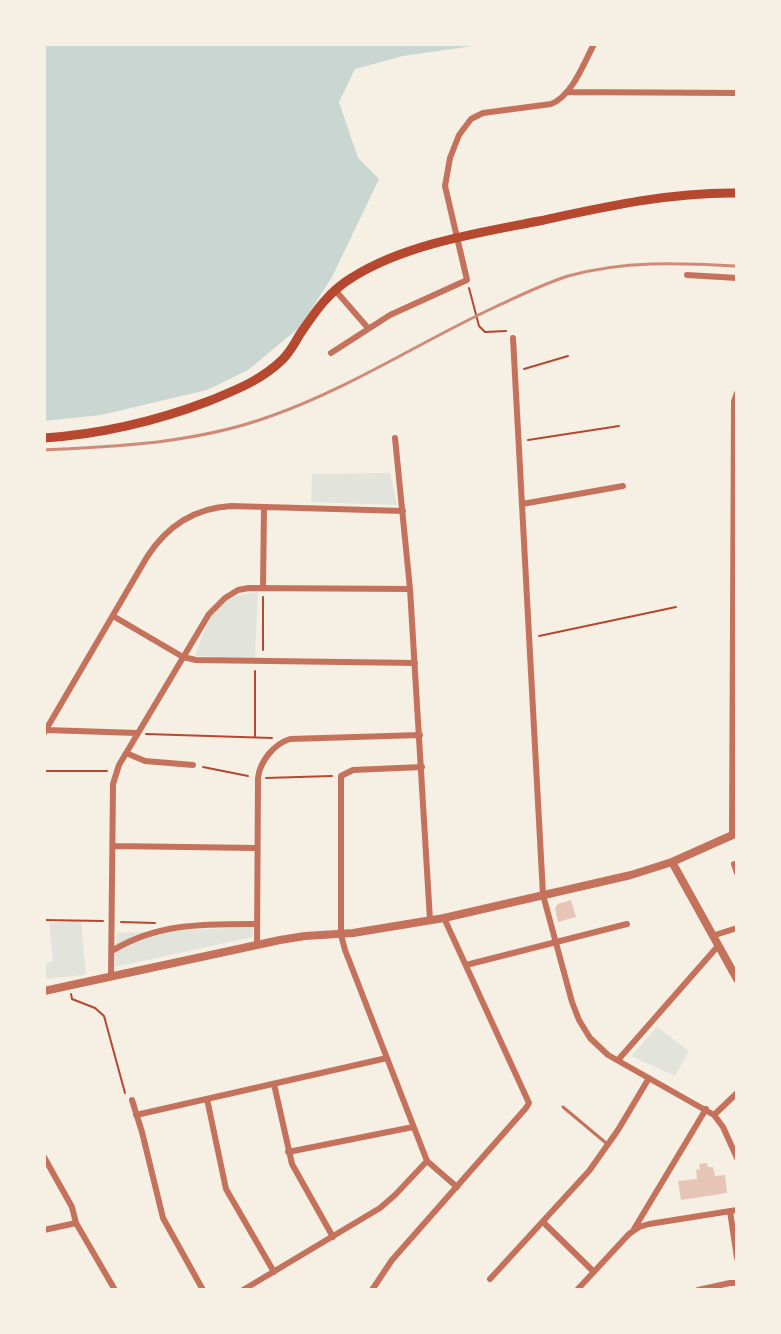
<!DOCTYPE html>
<style>
body{margin:0}
#map{position:relative;width:781px;height:1334px;overflow:hidden;background:#f6efe4;font-family:Poppins,sans-serif}
canvas{display:block}
.frame{position:absolute;inset:0;border:46px solid #f6efe4;pointer-events:none}
</style>
<div id="map">
<canvas width="781" height="1334"></canvas>
<div class="frame"></div>
</div>
<script>
const c = document.querySelector('canvas').getContext('2d');
c.lineJoin = 'round';
function paint(path, color) {
  c.fillStyle = color;
  c.fill(path, 'evenodd');
}
function trace(path, color, width, dash) {
  c.strokeStyle = color;
  c.lineWidth = width;
  c.lineCap = dash ? 'butt' : 'round';
  c.setLineDash(dash || []);
  c.stroke(path);
}
paint(new Path2D(`
 M390 473 397 505 311 502 312 474Z
 M258 592 255 658 195 656C209 619 213 596 258 592Z
 M81 920 86 975 44 979V963L53 962 49 923Z
 M252 927 253 937 115 967 117 933Z
 M657 1027 689 1051 675 1076 631 1056Z`), '#e2e4dc');
paint(new Path2D(`
 M44 44H487L403 56 355 69 339 102 358 158 379 179 332 277 300 327 248 370 207 390 101 415 44 421Z`), '#c9d6d2');
paint(new Path2D(`
 M571 900 576 917 558 922 555 908 558 904Z
 M707 1163 708 1167H713L715 1176 725 1175 727 1193 681 1200 678 1181 697 1179 696 1170 700 1169 699 1164Z`), '#e6c5b7');
trace(new Path2D(`
 M469 288 479 326 485 332 506 331
 M524 369 568 356
 M528 440 619 426
 M263 597V650
 M539 636 676 607
 M146 734 272 738
 M255 737V671
 M203 767 248 776
 M44 771H107
 M266 778 332 776
 M44 920 103 921
 M121 922 155 923
 M71 994 72 999 95 1008 104 1016 125 1093`), '#b5482f', 2);
trace(new Path2D(`
 M563 1107 606 1143`), '#c5725c', 3);
trace(new Path2D(`
 M567 92 737 93
 M687 275 737 278
 M335 290 368 328
 M513 338 543 895 572 1002 579 1020 590 1038 608 1055 714 1115 723 1127 737 1158
 M331 353 390 315 467 280 445 186 450 158 459 135 471 119 483 113 551 104C572 96 584 63 594 44
 M395 438 410 589 430 920
 M522 504 623 486
 M263 587 264 507
 M113 616 183 657 196 660 415 663
 M46 730 137 733
 M44 733 147 557C167 526 194 508 231 506L403 511
 M126 753 145 761 193 765
 M422 767 353 770 341 776V935L345 950 427 1161 457 1187
 M732 836 734 401 737 393
 M113 846 257 848
 M734 864 737 873
 M712 936 737 928
 M257 945 258 778C260 761 274 744 290 739L420 735
 M112 951C157 923 205 924 257 924
 M466 965 627 924
 M111 976 113 784 119 765 209 614 225 598 238 590 249 588 410 589
 M618 1060 718 946
 M274 1084 292 1164 333 1237
 M207 1099 226 1189 274 1272
 M132 1100 142 1132 163 1218 203 1290
 M136 1115 387 1058
 M714 1115 737 1093
 M288 1152 413 1127
 M44 1157 72 1207 76 1223 115 1290
 M730 1211 737 1258
 M543 1222 594 1272
 M634 1229 706 1109
 M44 1230 76 1223
 M490 1279 589 1171 618 1130 649 1078
 M243 1290 380 1208 395 1195 427 1161
 M372 1290 392 1260 526 1108 529 1103 444 918
 M577 1290 629 1234 639 1227 649 1224 737 1210
 M698 1290 730 1283H737`), '#c5725c', 6);
trace(new Path2D(`
 M672 862 737 979
 M44 991 280 940 305 936 353 933 444 918 631 875 672 862 737 833`), '#c5725c', 8);
trace(new Path2D(`
 M44 438C103 434 154 422 209 401 236 390 262 380 283 359 290 352 295 343 300 334 315 312 329 291 353 277 406 244 478 233 539 221 604 207 670 192 737 193`), '#b5482f', 9);
trace(new Path2D(`
 M44 450C122 446 197 443 271 416 350 388 420 342 495 307 519 296 543 284 568 276 625 260 679 263 737 266`), '#cf8b77', 3);
</script>
